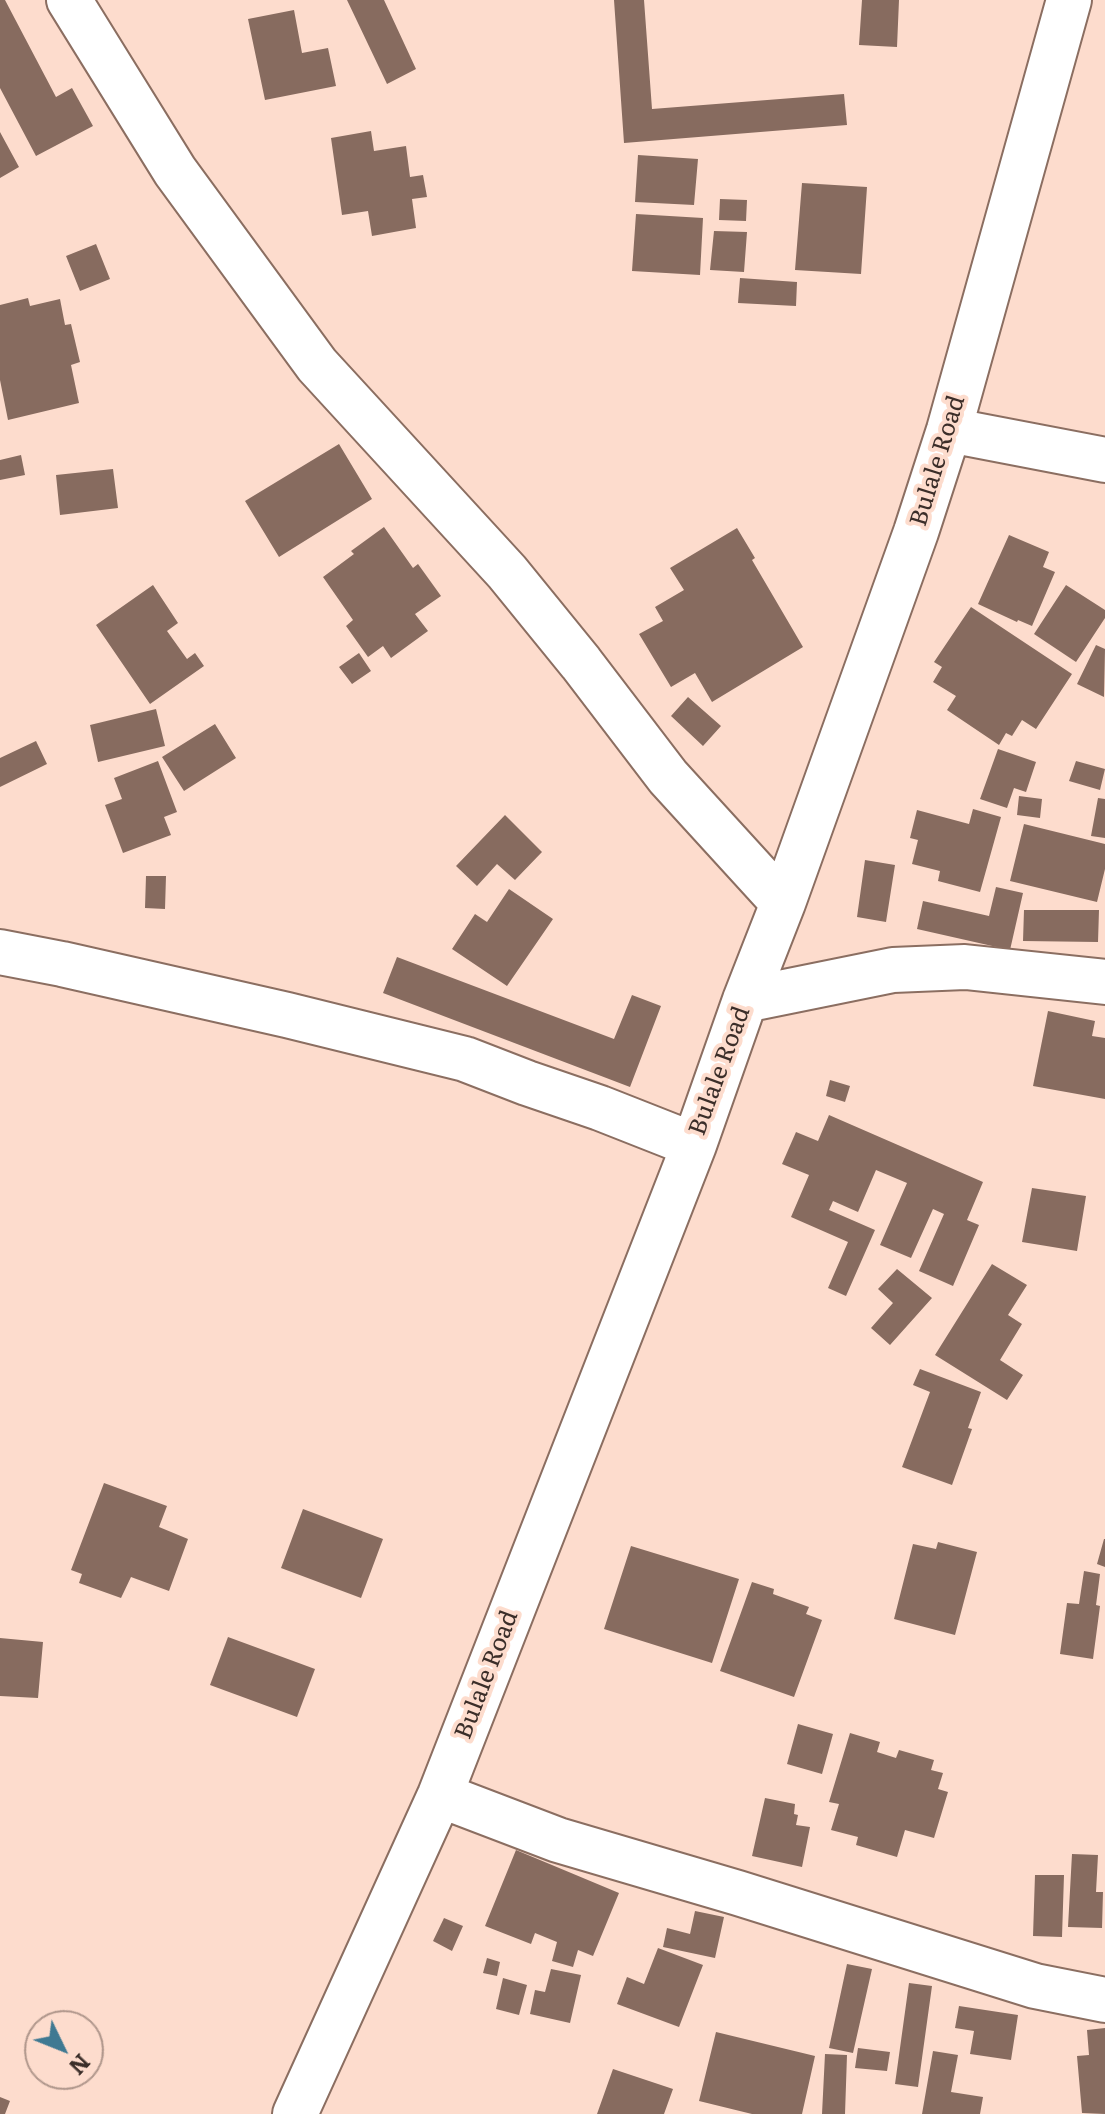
<!DOCTYPE html>
<style>
body{margin:0}
#map{position:relative;width:1105px;height:2114px;overflow:hidden;background:#fddccd;font-family:Literata,serif}
canvas{display:block}
.north{position:absolute;left:24px;top:2010px;width:80px;height:80px;box-sizing:border-box;background:#fddccd;border:2px solid #af968b;border-radius:50%;rotate:133deg;font-size:22px;font-weight:700;line-height:32px;text-align:center;color:#3b2e29}
.north::after{content:'';display:block;margin:auto;width:28px;height:36px;background:#3f7992;clip-path:polygon(50% 0,100% 100%,50% 72%,0 100%)}
</style>
<div id="map">
<canvas width="1105" height="2114"></canvas>
<div class="north">N</div>
</div>
<script>
const c = document.querySelector('canvas').getContext('2d');
c.lineJoin = 'round';
function paint(path, color) {
  c.fillStyle = color;
  c.fill(path, 'evenodd');
}
function trace(path, color, width, dash) {
  c.strokeStyle = color;
  c.lineWidth = width;
  c.lineCap = dash ? 'butt' : 'round';
  c.setLineDash(dash || []);
  c.stroke(path);
}
function drawText(font, color, halo, rows, align = 'center') {
  c.font = font + ' Literata,serif';
  c.lineWidth = 8;
  c.setLineDash([]);
  c.textBaseline = 'middle';
  c.strokeStyle = halo;
  c.fillStyle = color;
  for (const [text, x, y, turn = 0] of rows) {
    c.save();
    c.translate(x, y);
    c.rotate((+turn || 0) * Math.PI / 180);
    c.textAlign = isNaN(turn) ? turn : align;
    if (halo) c.strokeText(text, 0, 0);
    c.fillText(text, 0, 0);
    c.restore();
  }
}
paint(new Path2D(`
 M0 0H5L56 97 72 88 93 126 36 156 0 88Z
 M347 0H384L416 69 387 84Z
 M614 0H644L652 109 844 94 847 125 624 143Z
 M862 0H899L897 47 859 45Z
 M294 10 302 53 328 48 336 86 265 100 248 19Z
 M371 131 374 151 406 146 410 177 423 175 427 197 412 199 416 228 372 236 368 211 342 215 331 138Z
 M0 132 19 167 0 178Z
 M638 155 698 159 694 205 635 202Z
 M802 183 867 187 861 274 795 270Z
 M720 199 747 200 746 221 719 220Z
 M636 214 703 218 700 275 632 271Z
 M714 231 747 232 744 272 710 270Z
 M96 244 110 279 80 291 66 256Z
 M740 278 797 282 796 306 738 303Z
 M28 298 30 306 60 299 65 325 71 324 80 362 71 365 79 403 8 420 0 380V305Z
 M339 444 372 499 279 557 245 501Z
 M21 455 25 475 0 480V460Z
 M113 469 118 508 60 515 56 475Z
 M384 527 413 568 418 564 441 596 415 614 428 631 391 658 383 646 368 657 346 626 353 620 323 577 354 554 351 551Z
 M737 528 755 558 752 560 803 647 712 702 695 673 671 687 639 634 663 621 655 607 684 590 670 568Z
 M1009 535 1049 552 1043 567 1055 572 1032 626 1018 620 1017 622 978 604Z
 M153 585 178 623 167 631 187 659 195 653 204 666 150 704 96 625Z
 M1066 585 1105 610V618L1076 662 1034 634Z
 M971 607 1072 674 1036 729 1022 720 1012 736 1006 733 999 745 947 710 956 696 933 682 942 667 934 662Z
 M1096 645 1105 649 1104 697 1077 684Z
 M359 653 371 671 352 684 339 667Z
 M688 697 721 726 703 746 671 716Z
 M156 709 165 746 98 762 90 725Z
 M215 724 236 758 184 791 162 757Z
 M36 741 47 764 0 787V758Z
 M998 749 1036 762 1026 792 1014 788 1007 808 980 799Z
 M158 761 177 812 164 817 171 835 123 853 105 805 122 799 114 778Z
 M1076 761 1105 769 1100 790 1069 781Z
 M1019 796 1042 799 1040 818 1017 815Z
 M1098 798 1105 799V838L1091 836Z
 M973 809 1001 817 980 892 938 881 940 871 912 864 918 840 910 838 917 810 969 824Z
 M505 815 542 852 515 880 497 864 477 886 456 866Z
 M1024 824 1105 844V869L1097 902 1010 881Z
 M865 860 895 865 886 922 857 917Z
 M146 876H166L165 909 145 908Z
 M996 887 1023 893 1010 950 917 929 923 901 989 916Z
 M509 889 553 919 507 986 452 949 475 914 487 922Z
 M1024 910H1099L1098 942 1023 941Z
 M397 957 614 1039 632 995 661 1006 630 1087 383 993Z
 M1048 1011 1095 1021 1092 1036 1105 1038V1099L1033 1086Z
 M830 1080 850 1086 845 1102 826 1096Z
 M829 1115 983 1182 967 1220 979 1225 953 1286 919 1271 944 1214 933 1209 911 1258 880 1245 907 1183 876 1170 858 1212 833 1201 829 1210 875 1230 846 1296 828 1288 848 1242 791 1217 809 1175 782 1164 796 1132 818 1141Z
 M1032 1188 1086 1196 1077 1251 1022 1242Z
 M992 1264 1027 1285 1008 1315 1022 1324 1000 1360 1023 1375 1007 1400 935 1355Z
 M897 1269 932 1298 890 1345 871 1328 893 1303 878 1289Z
 M920 1369 981 1392 968 1428 972 1429 952 1485 902 1467 930 1392 913 1385Z
 M104 1483 167 1506 159 1527 188 1539 169 1591 131 1577 121 1598 79 1583 82 1574 71 1570Z
 M303 1509 383 1539 361 1598 281 1568Z
 M1104 1539H1105V1567L1097 1564Z
 M938 1542 977 1552 955 1635 894 1619 913 1544 936 1549Z
 M631 1546 739 1579 712 1663 604 1629Z
 M1084 1571 1100 1574 1096 1605 1100 1606 1093 1659 1060 1654 1067 1603 1079 1604Z
 M752 1582 774 1589 773 1594 809 1607 806 1614 822 1620 794 1697 720 1671Z
 M228 1637 315 1669 297 1717 210 1685Z
 M0 1638 43 1642 38 1698 0 1696Z
 M798 1724 833 1734 822 1774 787 1764Z
 M850 1733 880 1742 877 1752 896 1758 899 1750 934 1760 931 1770 943 1773 938 1789 948 1792 934 1838 905 1830 897 1857 856 1845 858 1837 831 1830 839 1804 829 1802Z
 M765 1798 795 1804 794 1814 798 1815 796 1825 810 1827 802 1867 752 1856Z
 M516 1850 619 1893 593 1956 578 1950 573 1967 552 1961 557 1942 535 1933 531 1944 485 1926Z
 M1072 1854 1098 1855 1096 1892H1103L1102 1928 1068 1927Z
 M1035 1875H1064L1062 1937 1033 1936Z
 M695 1911 724 1917 715 1958 663 1947 667 1928 690 1934Z
 M444 1918 463 1926 452 1951 433 1941Z
 M658 1948 703 1965 679 2027 617 2004 627 1977 644 1984Z
 M487 1958 500 1962 497 1976 483 1973Z
 M847 1964 872 1969 853 2053 829 2048Z
 M551 1969 581 1975 570 2023 530 2014 535 1990 545 1992Z
 M503 1978 527 1985 519 2015 496 2009Z
 M909 1983 932 1986 918 2087 895 2084Z
 M959 2006 1018 2015 1011 2060 970 2054 974 2031 955 2028Z
 M1105 2028V2114L1082 2113 1077 2056 1089 2055 1087 2030Z
 M716 2032 815 2056 802 2114H752L699 2101Z
 M858 2048 890 2052 887 2071 855 2068Z
 M933 2051 958 2055 951 2092 983 2097 980 2114H922Z
 M825 2054 847 2055 845 2114H822Z
 M613 2069 673 2089 664 2114H597Z
 M0 2097 10 2101 5 2114H0Z`), '#876b5f');
const minor = new Path2D(`
 M69 0 175 171 317 365 507 572 581 663 668 777 783 903
 M949 430 1105 460
 M0 952 62 964 287 1015 465 1059 527 1083 600 1108 694 1145
 M745 1000 893 970 965 967 1105 982
 M440 1795 558 1840 738 1893 1035 1986 1105 2000
 M295 2114 440 1795 694 1145 745 1000 783 903 916 532 949 430 1069 0`);
trace(minor, '#8b6e61', 48);
trace(minor, '#fff', 44);
drawText('24px', '#3b2e29', '#fddccd', [
 ["Bulale Road",938,461,-73],
 ["Bulale Road",720,1071,-70],
 ["Bulale Road",487,1675,-69]
]);
</script>
